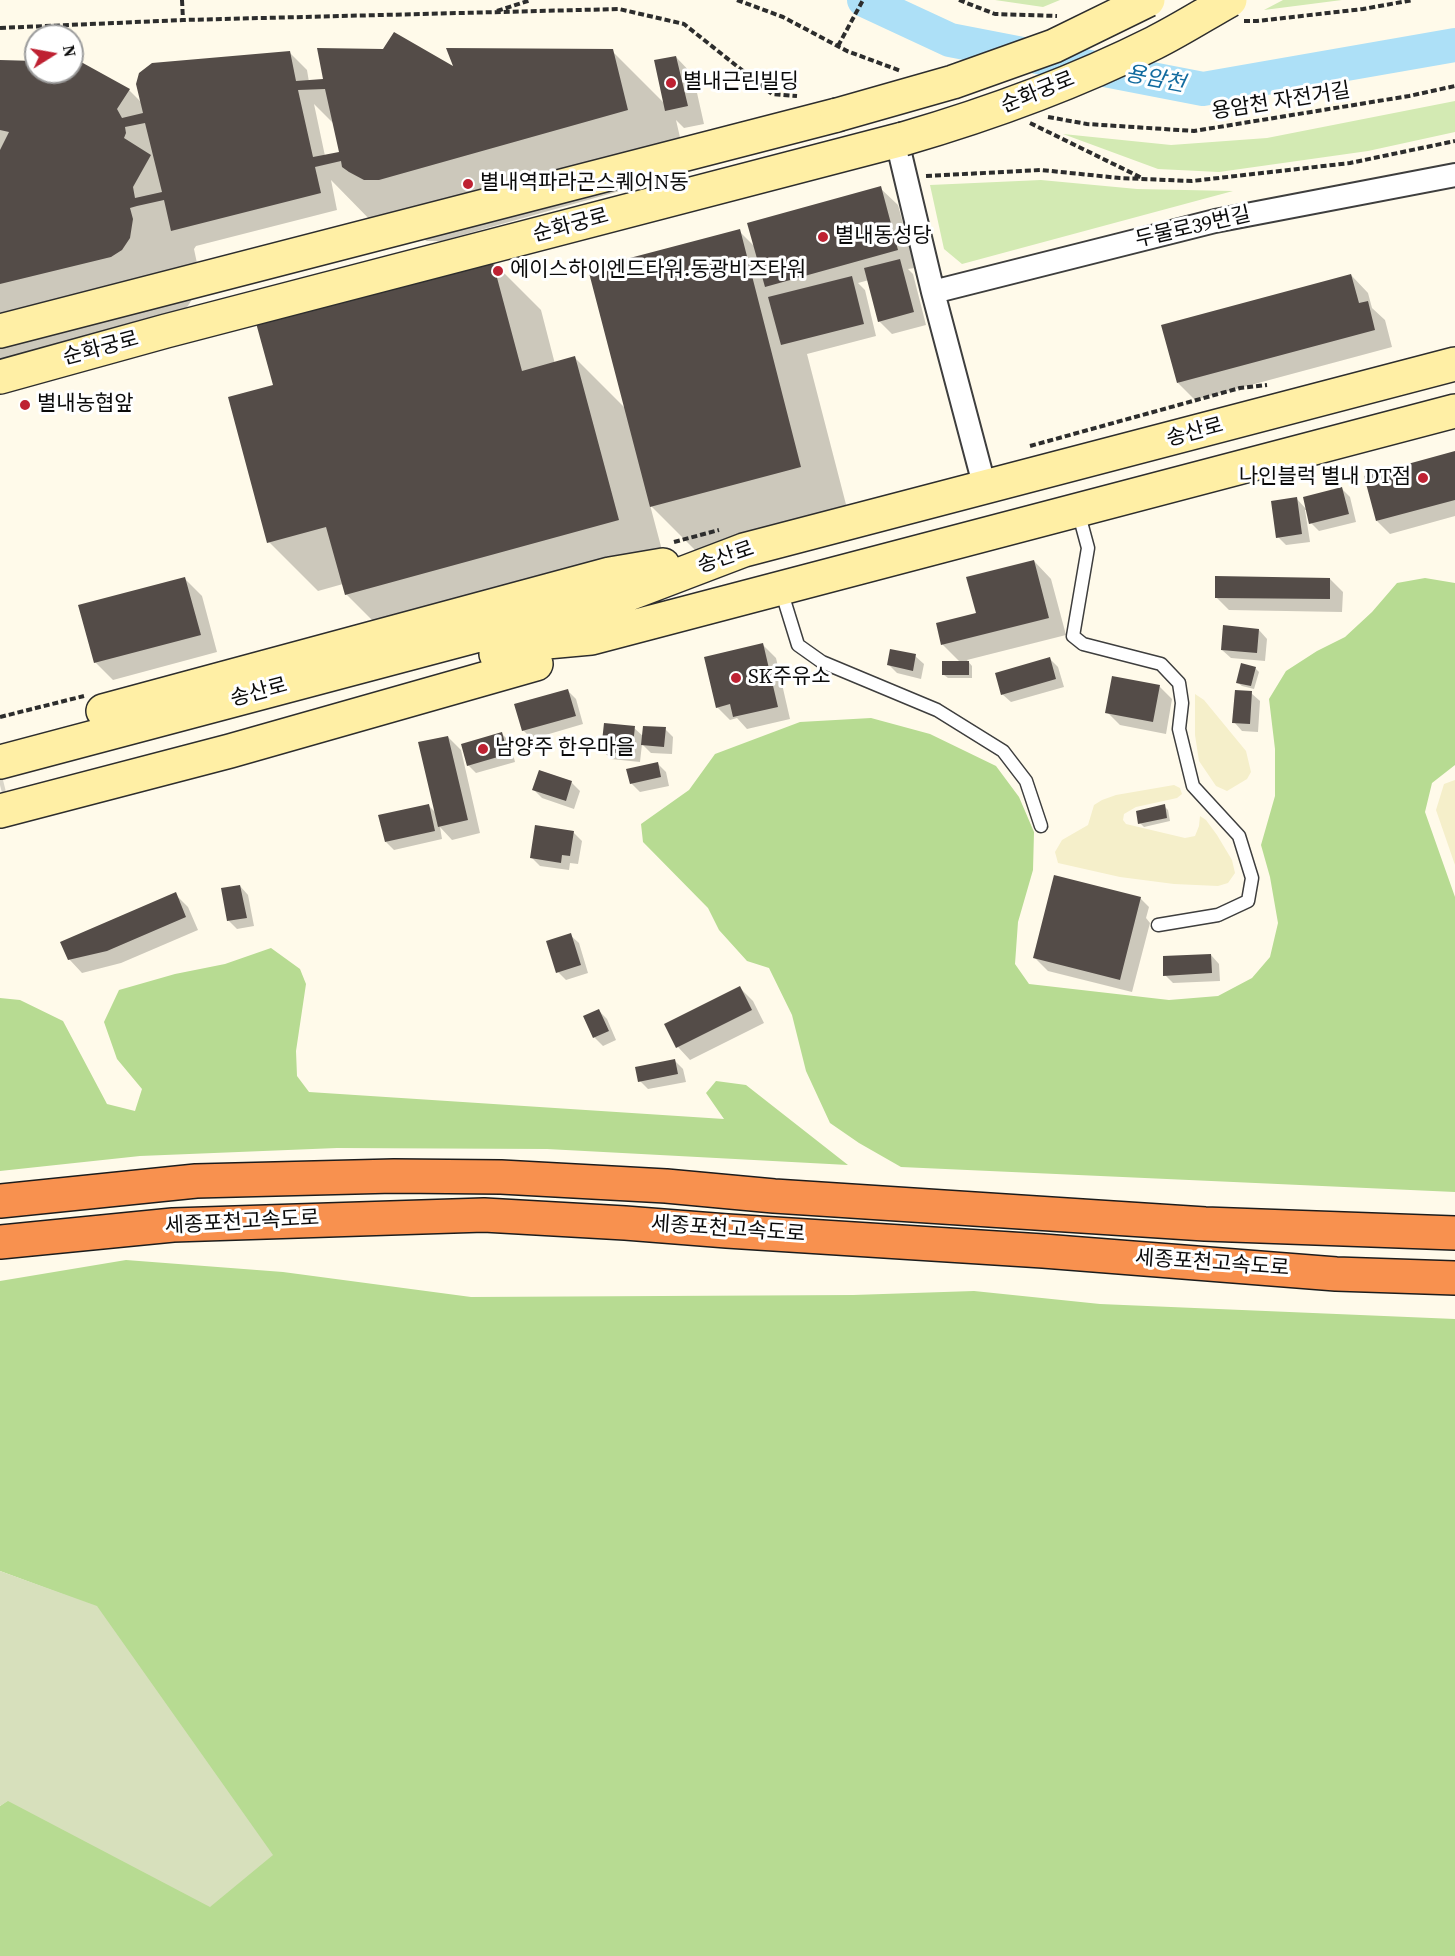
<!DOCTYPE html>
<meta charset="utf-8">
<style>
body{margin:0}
#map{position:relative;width:1455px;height:1956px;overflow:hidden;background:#fffaea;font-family:"Source Serif 4",serif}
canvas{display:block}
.north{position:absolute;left:24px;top:24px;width:60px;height:60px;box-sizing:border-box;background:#fff;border:2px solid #9d9d9d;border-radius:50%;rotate:79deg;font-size:16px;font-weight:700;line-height:24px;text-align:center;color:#0b0b0b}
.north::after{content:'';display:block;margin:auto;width:21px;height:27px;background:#be2132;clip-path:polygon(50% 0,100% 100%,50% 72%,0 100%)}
</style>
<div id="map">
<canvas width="1455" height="1956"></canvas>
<div class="north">N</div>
</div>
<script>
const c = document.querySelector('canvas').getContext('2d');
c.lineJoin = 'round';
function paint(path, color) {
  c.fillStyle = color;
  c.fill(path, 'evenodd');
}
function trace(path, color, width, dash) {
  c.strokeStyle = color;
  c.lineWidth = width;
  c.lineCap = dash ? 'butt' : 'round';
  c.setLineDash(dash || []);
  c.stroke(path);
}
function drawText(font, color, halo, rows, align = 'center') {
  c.font = font + ' "Source Serif 4","Noto Sans KR",serif';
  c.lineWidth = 6;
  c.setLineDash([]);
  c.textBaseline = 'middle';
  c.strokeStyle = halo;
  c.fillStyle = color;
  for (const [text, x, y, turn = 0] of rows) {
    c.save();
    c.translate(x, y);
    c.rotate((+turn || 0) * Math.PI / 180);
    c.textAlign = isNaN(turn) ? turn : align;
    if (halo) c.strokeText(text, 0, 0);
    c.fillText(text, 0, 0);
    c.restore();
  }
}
paint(new Path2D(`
 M1195 694 1204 700 1246 751 1251 772 1247 779 1227 791 1216 786 1199 761 1195 735Z
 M1455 780V865L1436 810 1444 784Z
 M1174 785 1180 788 1182 794 1177 798 1136 807 1124 814 1123 820 1126 824 1185 838 1195 836 1199 826 1200 816 1206 820 1217 835 1232 860 1235 873 1228 883 1218 886 1174 884 1120 877 1058 863 1055 852 1062 840 1088 825 1094 805 1102 800 1116 795Z`), '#f5efca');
paint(new Path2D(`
 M995 0H1060L1043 7Z
 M1283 0H1342L1264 10Z
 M1455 101V132L1368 151 1219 172 1158 169 1063 134 1171 145 1267 138Z
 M1041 180 1137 189 1233 191 962 264 944 249 930 185Z`), '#d3eab3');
paint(new Path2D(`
 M1425 578 1455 583V765L1432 783 1425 812 1455 897V1192L901 1167 859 1143 830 1123 806 1071 792 1015 769 968 747 961 719 930 708 908 643 842 641 824 689 790 715 754 800 722 871 718 930 734 996 766 1019 797 1034 832 1033 870 1018 922 1015 964 1029 984 1169 1000 1218 996 1252 978 1270 957 1278 923 1270 877 1261 845 1275 796V749L1269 699 1286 671 1317 651 1345 637 1372 612 1397 583Z
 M271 948 300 969 306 984 296 1051 297 1076 309 1092 724 1119 706 1093 716 1081 746 1085 848 1165 547 1149 337 1148 140 1156 0 1171V998L20 1000 63 1021 107 1104 135 1111 142 1089 117 1059 104 1022 119 990 175 974 225 964Z
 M126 1260 283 1272 471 1297 853 1295 974 1291 1100 1304 1455 1319V1956H0V1806L7 1801 97 1607 0 1571V1281Z`), '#b7db92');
paint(new Path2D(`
 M0 1571 97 1606 273 1855 210 1907 8 1801 0 1806Z`), '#d7e0bc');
paint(new Path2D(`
 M612 51 665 104 676 57 693 75 704 124 684 128 676 120 688 172 441 241H427L412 234 378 228 331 180 337 210 196 246 194 249 198 268 191 301 184 312 0 360V62H36V72H72V58L129 90 142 103 289 52 307 70 309 82 456 69ZM314 104 335 125 341 153 325 156Z
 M880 188 898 205 915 268 908 269 913 274 926 325 892 334 879 321 869 280 858 283 865 290 876 336 807 354 849 516 700 555 650 505 667 569 395 643 346 594 343 584 318 591 269 542 275 386 492 261 541 310 555 364 575 358 626 409 739 231 755 247Z
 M1351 275 1368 293 1372 308 1385 320 1392 347 1195 400 1178 383Z
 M1455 453V516L1390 534 1377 521Z
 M1342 489 1350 497 1356 522 1319 531 1311 523Z
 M1296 498 1307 510H1305L1310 542 1286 545 1278 537Z
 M1034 561 1051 579 1066 635 967 660 972 666V678H948L944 675 960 662 943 645 937 624 978 614Z
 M185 579 202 596 217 652 113 680 95 662Z
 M1330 579 1343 592 1342 612 1229 610 1216 597Z
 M1259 630 1267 639 1265 661 1231 658 1222 650Z
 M763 645 776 658 790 719 747 729 737 718 730 720 717 707Z
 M915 656 924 664 921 679 897 673 889 665Z
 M1050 659 1058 667 1064 687 1011 702 1002 694Z
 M1255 668 1259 672 1254 689 1242 686 1238 683Z
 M1159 686 1172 699 1166 734 1120 725 1107 712Z
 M568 691 576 699 583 724 532 739 523 730Z
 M1251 693 1260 701 1258 732 1242 731 1234 722Z
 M634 728 644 737 665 729 673 737 672 754 651 753 642 744 640 762 611 759 603 751Z
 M502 734 510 742 515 762 476 773 468 765Z
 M448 737 461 750 480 833 452 840 440 827 442 839 394 850 386 842 428 805 436 813Z
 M657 763 666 772 669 786 640 792 631 783Z
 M571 782 580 791 574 809 542 798 534 790Z
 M1164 806 1168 810 1170 821 1144 827 1140 823Z
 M573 832 582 841 578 864 570 863 569 870 540 866 532 858Z
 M240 886 248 895 254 926 237 929 229 921Z
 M175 894 188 907 198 930 121 963 82 973 69 959Z
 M1140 898 1149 907 1146 918 1150 923 1132 992 1048 971 1035 958Z
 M570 935 579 943 588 973 566 980 558 972Z
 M1211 955 1219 964 1220 981 1173 983 1165 975Z
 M740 988 753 1001 764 1023 690 1060 678 1047Z
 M599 1011 607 1019 616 1040 603 1046 595 1038 585 1016Z
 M675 1061 683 1069 686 1082 648 1089 640 1081Z`), '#0003');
trace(new Path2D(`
 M864 0 950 40 1203 89 1455 45`), '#ade0f7', 34);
paint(new Path2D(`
 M394 32 453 66 446 48 613 49 628 110 379 180H364L349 172 342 167 341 161 315 167 321 193 171 231 164 200 137 206 130 208 133 219 130 238 122 250 111 257 0 284V150L9 132 0 130V60L36 61V72H72V57L130 89 117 109 122 118 143 113 136 84 139 73 152 63 290 51 296 81 323 79 317 48 383 49ZM325 89 339 152 313 157 298 90ZM145 123 162 192 135 198 133 187 151 155 124 138 126 133 125 127Z
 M676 56 688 106 665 111 654 60Z
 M881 186 898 250 765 287 747 223Z
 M740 229 801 467 650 507 588 269Z
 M492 259 522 371 575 356 619 520 345 595 326 527 267 543 228 397 273 385 256 323Z
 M900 259 914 312 878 322 864 268Z
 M1351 274 1359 303 1368 301 1375 330 1177 383 1161 325Z
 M852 276 864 324 781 345 768 297Z
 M1455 451V500L1376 521 1364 476Z
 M1342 487 1349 514 1309 524 1303 497Z
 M1297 497 1302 534 1276 538 1271 501Z
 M1034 560 1049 618 941 645 936 623 976 613 966 577Z
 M1215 576 1330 578V599L1215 598Z
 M185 577 201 635 94 663 78 605Z
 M1223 625 1259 629 1257 653 1221 650Z
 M763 643 778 707 733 717 730 704 716 708 704 657Z
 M890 649 916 654 913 671 887 665Z
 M1050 657 1056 679 1001 695 995 673Z
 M942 661H969V675H942Z
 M1241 663 1256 667 1251 686 1236 683Z
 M1112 676 1160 685 1153 722 1105 713Z
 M568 689 576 716 522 731 514 704Z
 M1235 690 1252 691 1250 724 1232 723Z
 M604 723 635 726 632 755 601 751Z
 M643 726 666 727 664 747 641 745Z
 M502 732 508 754 467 766 461 744Z
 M448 736 468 820 438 827 418 742Z
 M658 762 661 777 630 784 626 769Z
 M539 770 572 781 566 801 532 790Z
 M429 804 435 831 385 842 378 815Z
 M1165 804 1167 818 1138 824 1136 811Z
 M535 825 574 831 570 856 562 855 561 863 530 858Z
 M1054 875 1141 897 1120 980 1033 958Z
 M240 885 247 918 227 921 221 888Z
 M176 892 186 917 107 951 68 960 60 942Z
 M571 933 581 965 556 973 546 941Z
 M1211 954 1212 973 1163 976V956Z
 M740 986 752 1010 676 1048 664 1024Z
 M599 1009 609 1031 593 1038 583 1016Z
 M675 1059 678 1074 638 1082 635 1067Z`), '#544c48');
trace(new Path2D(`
 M0 785 4 784`), '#dad6c9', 33, [33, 16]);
const lane = new Path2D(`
 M1078 511 1088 548 1073 636 1083 644 1161 664 1179 683 1182 703 1179 729 1193 786 1239 836 1252 878 1248 901 1218 915 1158 925
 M781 590 798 645 822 662 937 710 1003 751 1026 781 1041 826`);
const street = new Path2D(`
 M897 141 933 292 985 488
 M933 292 1215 221 1455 175`);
const secondary = new Path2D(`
 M0 331 837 115
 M0 377 166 331 903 139
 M496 654 536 643 591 638 1455 411
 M103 711 610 574 663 565
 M0 762 618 598 744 550 1455 364
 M0 811 230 751 536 664`);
const highway = new Path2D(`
 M0 1201 196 1181 394 1176 501 1177 666 1186 774 1196 1205 1224 1455 1233
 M0 1242 173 1225 484 1215 625 1223 727 1231 1043 1251 1336 1274 1455 1278`);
trace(lane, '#3e3e3e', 15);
trace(street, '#3e3e3e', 26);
trace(secondary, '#2d2d2d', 36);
trace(highway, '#1c1c1c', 36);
trace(new Path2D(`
 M182 0 183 20
 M737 0 783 17 847 51 901 71
 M959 0 995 14 1057 16
 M497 11 531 0
 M1244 21H1257L1363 9 1413 0
 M0 28 183 20 619 9 684 24 772 94 797 96
 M838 46 863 0
 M1048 117 1087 124 1194 131 1409 96 1455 86
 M1030 123 1142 178
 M926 176 1041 170 1120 178 1192 181 1350 163 1455 141
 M1030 446 1240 388 1267 385
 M674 542 719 530
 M0 717 84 696`), '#2d2d2d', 4, [6, 3]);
trace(lane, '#fff', 12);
trace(street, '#fff', 22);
trace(secondary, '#ffefa5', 33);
trace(highway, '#f8914f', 33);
const secondaryBridge = new Path2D(`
 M837 115 953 82 1054 46 1148 0
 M903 139C989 114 1074 83 1154 43 1180 30 1205 14 1230 0`);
trace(secondaryBridge, '#2d2d2d', 36, []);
trace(secondaryBridge, '#ffefa5', 33);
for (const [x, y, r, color] of [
 [671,83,6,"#be2132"],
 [468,184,6,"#be2132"],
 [823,237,6,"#be2132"],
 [498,271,6,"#be2132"],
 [25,405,6,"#be2132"],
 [1423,478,6,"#be2132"],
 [736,678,6,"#be2132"],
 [483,749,6,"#be2132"]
]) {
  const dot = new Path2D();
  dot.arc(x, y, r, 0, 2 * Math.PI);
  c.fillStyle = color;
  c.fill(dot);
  trace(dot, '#fff', 2);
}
drawText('21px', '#0b0b0b', '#fff', [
 ["별내근린빌딩",683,83],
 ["별내역파라곤스퀘어N동",480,184],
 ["별내동성당",835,237],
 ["에이스하이엔드타워.동광비즈타워",510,271],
 ["별내농협앞",37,405],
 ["나인블럭 별내 DT점",1411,478,"right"],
 ["SK주유소",748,678],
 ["남양주 한우마을",495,749]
], 'left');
drawText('21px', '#0b0b0b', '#fff', [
 ["순화궁로",1038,93,-22],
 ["용암천 자전거길",1281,102,-9],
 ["순화궁로",571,226,-15],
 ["두물로39번길",1193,228,-13],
 ["순화궁로",101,349,-15],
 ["송산로",1195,433,-15],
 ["송산로",726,558,-19],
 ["송산로",259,693,-15],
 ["세종포천고속도로",242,1223,-3],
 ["세종포천고속도로",728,1230,4],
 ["세종포천고속도로",1212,1264,4]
]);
drawText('italic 22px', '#136b9f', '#fff', [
 ["용암천",1155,80,11]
]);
</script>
